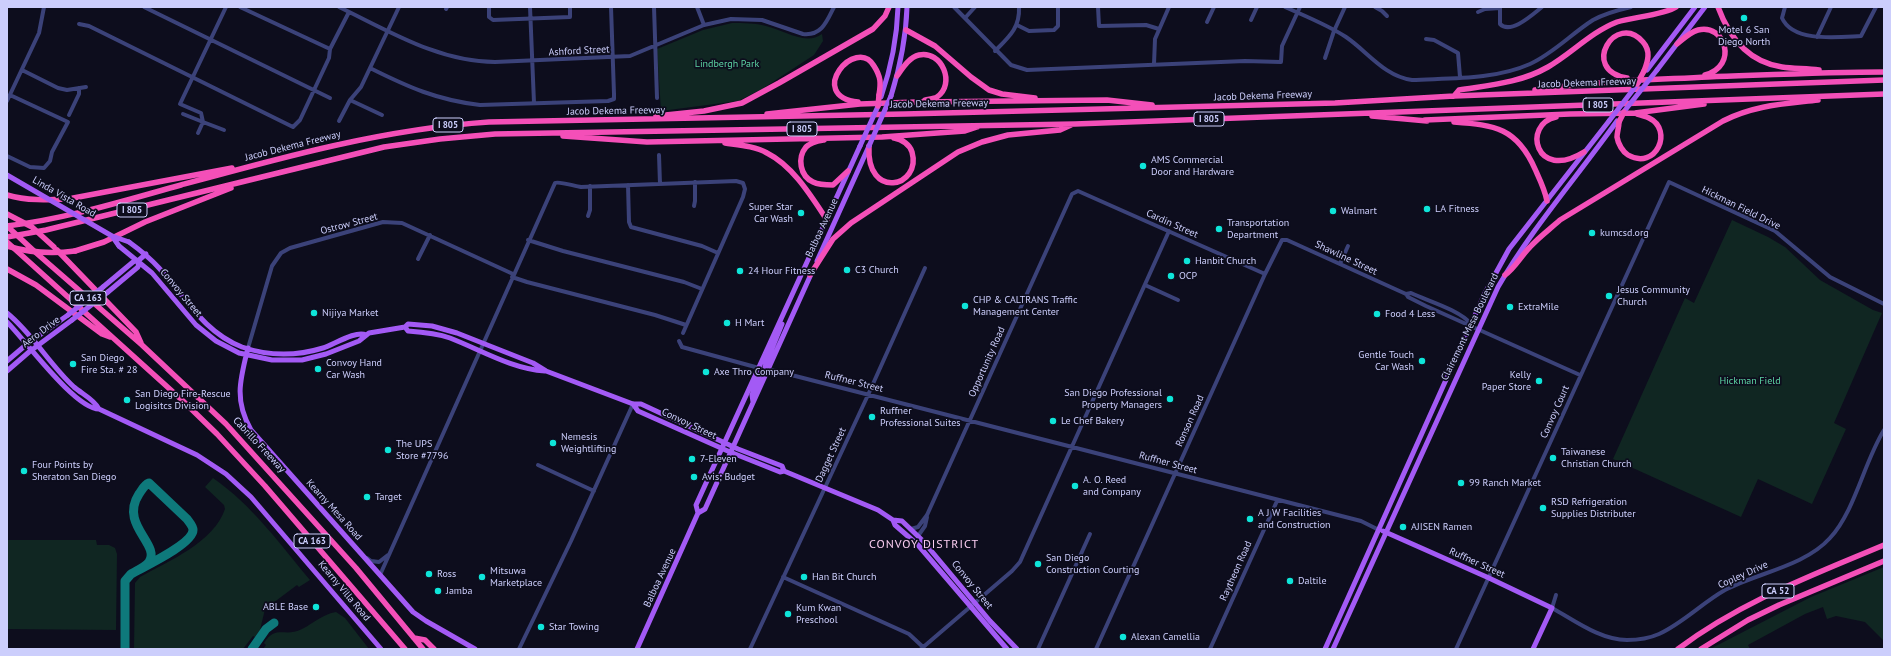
<!DOCTYPE html>
<style>
body{margin:0}
#map{position:relative;width:1891px;height:656px;overflow:hidden;background:#0d0d1d;font-family:"PT Sans",sans-serif}
canvas{display:block}
.frame{position:absolute;inset:0;border:8px solid #cccefc;pointer-events:none}
</style>
<div id="map">
<canvas width="1891" height="656"></canvas>
<div class="frame"></div>
</div>
<script>
const c = document.querySelector('canvas').getContext('2d');
c.lineJoin = 'round';
function paint(path, color) {
  c.fillStyle = color;
  c.fill(path, 'evenodd');
}
function trace(path, color, width, dash) {
  c.strokeStyle = color;
  c.lineWidth = width;
  c.lineCap = dash ? 'butt' : 'round';
  c.setLineDash(dash || []);
  c.stroke(path);
}
function drawText(font, color, halo, rows, align = 'center') {
  c.font = font + ' "PT Sans",sans-serif';
  c.lineWidth = 3.5;
  c.setLineDash([]);
  c.textBaseline = 'middle';
  c.strokeStyle = halo;
  c.fillStyle = color;
  for (const [text, x, y, turn = 0] of rows) {
    c.save();
    c.translate(x, y);
    c.rotate((+turn || 0) * Math.PI / 180);
    c.textAlign = isNaN(turn) ? turn : align;
    if (halo) c.strokeText(text, 0, 0);
    c.fillText(text, 0, 0);
    c.restore();
  }
}
paint(new Path2D(`
 M732 23C744 23 755 23 766 26 784 30 805 46 822 34L823 41 814 55 762 89 738 101 661 111 657 49 703 30Z
 M1732 220 1768 237 1785 247 1820 280 1873 310 1882 313 1834 423 1846 429 1812 504 1758 479 1741 517 1613 459 1685 298 1694 303Z
 M213 478C252 505 280 544 310 580L299 587 297 585 265 609 260 630 255 637 253 636 243 649H134L135 583 140 577C169 561 214 542 225 509L224 505 205 487Z
 M7 540H96L97 545H109L115 548 117 554 116 630 7 629Z
 M1884 567V641L1865 622 1836 616 1827 619 1823 607 1805 614 1748 645 1750 649H1710L1811 597Z
 M336 612 345 618 369 649H263L266 645 264 643C276 624 285 638 302 629 314 623 323 614 336 612Z`), '#102622');
trace(new Path2D(`
 M149 483 187 519C189 522 193 526 193 530 193 544 143 567 131 574 136 571 145 567 149 562 161 544 119 525 139 494 142 490 144 485 149 483Z
 M125 649V581L131 574
 M252 649 266 629 274 623`), '#0e797b', 9);
trace(new Path2D(`
 M144 7 330 98
 M240 7 330 49
 M339 7C389 31 439 62 495 62L630 56 704 25 731 19 762 20 803 34C822 36 827 21 834 7
 M489 7V17L493 20 570 17V7
 M530 7 534 103
 M654 7 657 98
 M697 7 704 25
 M954 7 1011 65 1027 70 1245 61 1281 62 1282 46 1300 7
 M1098 7 1099 26 1146 25 1159 29
 M1285 7C1305 16 1328 25 1346 37 1368 52 1384 76 1412 80 1450 78 1494 80 1530 64 1554 53 1571 34 1593 20 1604 14 1618 10 1631 7
 M1375 7 1382 11 1387 16
 M1500 7V24C1511 35 1533 14 1542 7
 M1785 7 1782 18C1793 43 1839 37 1861 36L1876 7
 M446 9 447 7
 M1478 12 1485 9 1500 8
 M965 18 975 7
 M1251 20 1257 7
 M1207 22 1214 7
 M79 24 89 26 293 127 300 120 329 58 330 49 349 12
 M1017 25 1029 31 1054 30 1058 26V7
 M1817 37 1831 7
 M1426 39 1434 40 1458 53 1460 77
 M995 51C1009 37 1020 28 1019 7
 M1325 58 1334 31 1345 7
 M1154 64 1155 39 1169 7
 M370 68C408 87 437 100 480 105L608 101 614 99V94L611 7
 M22 70 58 88 67 90 86 87
 M350 100 382 115
 M7 101 39 33 44 7
 M183 114 203 122 198 133
 M69 115 79 94V88
 M339 121 350 100 361 87 399 7
 M224 130 203 122 201 113 180 104 226 7
 M659 155 660 184
 M7 156 30 167 44 168 50 161 52 152 68 122 10 95
 M628 185 629 222 631 227 702 246 718 253
 M694 206 695 201V182
 M588 216 590 210V186
 M528 240 563 251 684 282 702 289
 M418 259 430 235
 M1340 264 1348 246
 M512 277 527 282 655 315 686 325
 M1145 285 1178 300
 M1406 294 1411 293C1428 301 1460 310 1471 324
 M679 341 682 347 759 368
 M248 348 272 266 281 253 290 248 383 222 402 223 513 274
 M768 369 1361 521 1379 530
 M538 465 594 491
 M911 529 918 527 927 515 1072 194 1078 191 1265 274
 M918 536 925 526 927 517
 M367 558 371 561 379 562 388 555
 M380 575 555 183C559 181 574 186 581 187L736 181 743 183 745 189 743 197 683 333
 M783 577 909 634 923 647
 M1556 595 1552 608C1574 620 1600 640 1627 640 1637 640 1650 638 1659 634 1683 623 1702 603 1725 590 1757 573 1805 566 1830 538 1855 511 1864 462 1884 430
 M519 649 571 541 633 404
 M750 649 868 395 925 268
 M921 649 1012 571 1020 562 1169 231
 M1038 649 1090 534
 M1096 649 1265 274 1282 240H1287L1406 294 1408 297 1426 306 1580 375
 M1210 649 1277 501
 M1456 649 1669 182 1775 231 1830 277 1884 304`), '#3b4279', 4);
trace(new Path2D(`
 M1647 70 1695 7
 M1657 70 1705 7
 M891 96C900 67 906 37 907 7
 M881 97C891 68 897 38 898 7
 M129 242C140 250 150 258 159 268 185 296 203 332 242 347 268 356 297 356 323 348 333 345 356 330 366 335
 M119 246 152 273 196 325 216 341 239 353 272 360H302L326 354 359 341 369 333 405 327 408 324 432 326 457 333 533 363 546 371 633 404H641L738 449 782 466 784 471 878 510 893 520 902 521 923 541 990 621 1017 649
 M817 261 869 146
 M103 287 133 262 139 260 146 254
 M108 292 138 267 139 260
 M7 313C33 334 49 364 74 387 82 394 94 399 99 409
 M7 322C26 341 75 409 99 409L197 455 226 474 251 497 381 649
 M405 327 408 331C422 332 436 333 450 338 481 350 512 369 545 371
 M248 348C240 380 234 400 251 430L413 612 426 621 475 649
 M7 361 27 344 68 315
 M768 369 765 367 766 363 782 324
 M7 371 29 352 72 320
 M753 402 752 395 761 372 759 368
 M633 404 638 411 730 452 780 472 784 471
 M698 513 696 505 860 146
 M893 520 895 525 918 545 1007 649
 M1383 531 1489 578 1552 608 1533 649
 M637 649 698 513 705 509 812 272
 M1325 649 1485 293 1509 249 1609 121
 M1333 649 1498 287C1532 228 1577 177 1617 121`), '#a35af5', 5);
trace(new Path2D(`
 M1718 7C1729 37 1748 62 1782 67 1794 69 1807 68 1819 70
 M906 30 935 46 971 77 989 90 1002 94 1035 98
 M1677 44C1683 39 1690 32 1698 30 1725 23 1739 66 1705 75
 M897 76C902 69 909 57 919 55 942 50 956 84 937 97 934 99 928 99 925 100
 M1627 78C1579 70 1616 11 1643 42 1651 51 1648 61 1644 71
 M1535 90C1593 81 1650 80 1708 77 1767 75 1825 72 1884 72
 M1454 96 1459 90C1490 85 1520 83 1548 67 1571 54 1591 32 1617 22 1633 17 1664 15 1676 7
 M858 102C805 96 856 35 874 66 881 77 881 83 879 95
 M767 114 860 104 916 102 1107 100 1152 105
 M656 116 704 111 742 103 779 83 873 29 885 16 889 7
 M1372 116 1427 121
 M1556 117C1522 124 1535 182 1584 152
 M1425 120 1570 114 1635 113 1704 104
 M1454 122C1495 125 1517 128 1535 169 1540 180 1545 190 1547 201
 M1619 122C1619 127 1617 133 1617 137 1618 144 1623 152 1628 155 1656 171 1674 130 1649 118 1645 116 1641 115 1637 114
 M563 136 647 142 882 137 965 131 977 127
 M824 140C818 141 811 142 806 147 797 158 800 176 813 182 819 185 826 185 833 185L848 171
 M725 143C739 145 755 146 767 153 793 166 811 196 827 220
 M869 146C866 201 922 187 912 152 910 145 902 139 894 138
 M7 195C27 201 47 200 68 199L232 168
 M7 226C66 219 123 201 181 185 283 157 384 129 489 122L905 114 1335 103 1454 96 1884 80
 M7 237 46 230 384 147 440 139 495 134 1075 124 1884 94
 M7 242 183 401 217 434 265 486 405 649
 M57 250 136 332 141 343
 M34 251 142 345 226 424 356 568 423 649
 M75 251 104 242 145 222 231 188
 M7 269 36 285 102 334 110 337
 M810 275 833 239 851 223 958 152 982 142 1008 135 1060 130 1071 125
 M1505 275C1515 268 1521 256 1530 247 1539 237 1550 229 1560 220L1723 121C1755 105 1784 104 1818 100
 M414 638 425 640 434 649
 M1678 649C1740 602 1813 575 1884 545
 M1701 649 1748 620 1779 605 1884 561`), '#f44fb8', 5.5);
trace(new Path2D(`
 M1622 114 1657 70
 M1609 121 1639 82
 M860 146 879 104
 M869 146 891 96
 M7 175 112 236 129 242
 M112 236 119 246
 M68 315 103 287
 M72 320 108 292`), '#a35af5', 5);
trace(new Path2D(`
 M1637 84 1644 71
 M878 106 879 95
 M1619 122 1624 112
 M7 214 32 227 54 247
 M7 226 34 251
 M7 246C30 253 52 254 75 251`), '#f44fb8', 5.5);
for (const [x, y, r, color] of [
 [1744,18,4,"#0ee5d9"],
 [1143,166,4,"#0ee5d9"],
 [1427,209,4,"#0ee5d9"],
 [1333,211,4,"#0ee5d9"],
 [801,213,4,"#0ee5d9"],
 [1219,229,4,"#0ee5d9"],
 [1592,233,4,"#0ee5d9"],
 [1187,261,4,"#0ee5d9"],
 [847,270,4,"#0ee5d9"],
 [740,271,4,"#0ee5d9"],
 [1171,276,4,"#0ee5d9"],
 [1609,296,4,"#0ee5d9"],
 [965,306,4,"#0ee5d9"],
 [1510,307,4,"#0ee5d9"],
 [314,313,4,"#0ee5d9"],
 [1377,314,4,"#0ee5d9"],
 [727,323,4,"#0ee5d9"],
 [1422,361,4,"#0ee5d9"],
 [73,364,4,"#0ee5d9"],
 [318,369,4,"#0ee5d9"],
 [706,372,4,"#0ee5d9"],
 [1539,381,4,"#0ee5d9"],
 [1170,399,4,"#0ee5d9"],
 [127,400,4,"#0ee5d9"],
 [872,417,4,"#0ee5d9"],
 [1053,421,4,"#0ee5d9"],
 [553,443,4,"#0ee5d9"],
 [388,450,4,"#0ee5d9"],
 [1553,458,4,"#0ee5d9"],
 [692,459,4,"#0ee5d9"],
 [24,471,4,"#0ee5d9"],
 [694,477,4,"#0ee5d9"],
 [1461,483,4,"#0ee5d9"],
 [1075,486,4,"#0ee5d9"],
 [367,497,4,"#0ee5d9"],
 [1543,508,4,"#0ee5d9"],
 [1250,519,4,"#0ee5d9"],
 [1403,527,4,"#0ee5d9"],
 [1038,564,4,"#0ee5d9"],
 [429,574,4,"#0ee5d9"],
 [482,577,4,"#0ee5d9"],
 [804,577,4,"#0ee5d9"],
 [1290,581,4,"#0ee5d9"],
 [438,591,4,"#0ee5d9"],
 [316,607,4,"#0ee5d9"],
 [788,614,4,"#0ee5d9"],
 [541,627,4,"#0ee5d9"],
 [1123,637,4,"#0ee5d9"]
]) {
  const dot = new Path2D();
  dot.arc(x, y, r, 0, 2 * Math.PI);
  c.fillStyle = color;
  c.fill(dot);
  trace(dot, '#0d0d1d', 1.5);
}
for (const [x, y, w] of [
 [1598,105,30],
 [1209,119,30],
 [448,125,30],
 [802,129,30],
 [132,210,30],
 [88,298,36],
 [312,541,36],
 [1778,591,32]
]) {
  const box = new Path2D();
  box.roundRect(x - w / 2, y - 7, w, 14, 3);
  c.fillStyle = '#0d0d1d';
  c.fill(box);
  trace(box, '#cccefc', 1);
}
drawText('bold 9px', '#cccefc', null, [
 ["I 805",1598,105],
 ["I 805",1209,119],
 ["I 805",448,125],
 ["I 805",802,129],
 ["I 805",132,210],
 ["CA 163",88,298],
 ["CA 163",312,541],
 ["CA 52",1778,591]
]);
drawText('10px', '#cccefc', '#0d0d1d', [
 ["Motel 6 San",1744,30,"center"],
 ["Diego North",1744,42,"center"],
 ["AMS Commercial",1151,160],
 ["Door and Hardware",1151,172],
 ["Super Star",793,207,"right"],
 ["Car Wash",793,219,"right"],
 ["LA Fitness",1435,209],
 ["Walmart",1341,211],
 ["Transportation",1227,223],
 ["Department",1227,235],
 ["kumcsd.org",1600,233],
 ["Hanbit Church",1195,261],
 ["C3 Church",855,270],
 ["24 Hour Fitness",748,271],
 ["OCP",1179,276],
 ["Jesus Community",1617,290],
 ["Church",1617,302],
 ["CHP & CALTRANS Traffic",973,300],
 ["Management Center",973,312],
 ["ExtraMile",1518,307],
 ["Nijiya Market",322,313],
 ["Food 4 Less",1385,314],
 ["H Mart",735,323],
 ["Gentle Touch",1414,355,"right"],
 ["Car Wash",1414,367,"right"],
 ["San Diego",81,358],
 ["Fire Sta. # 28",81,370],
 ["Convoy Hand",326,363],
 ["Car Wash",326,375],
 ["Axe Thro Company",714,372],
 ["Kelly",1531,375,"right"],
 ["Paper Store",1531,387,"right"],
 ["San Diego Professional",1162,393,"right"],
 ["Property Managers",1162,405,"right"],
 ["San Diego Fire-Rescue",135,394],
 ["Logisitcs Division",135,406],
 ["Ruffner",880,411],
 ["Professional Suites",880,423],
 ["Le Chef Bakery",1061,421],
 ["Nemesis",561,437],
 ["Weightlifting",561,449],
 ["The UPS",396,444],
 ["Store #7796",396,456],
 ["Taiwanese",1561,452],
 ["Christian Church",1561,464],
 ["7-Eleven",700,459],
 ["Four Points by",32,465],
 ["Sheraton San Diego",32,477],
 ["Avis; Budget",702,477],
 ["A. O. Reed",1083,480],
 ["and Company",1083,492],
 ["99 Ranch Market",1469,483],
 ["Target",375,497],
 ["RSD Refrigeration",1551,502],
 ["Supplies Distributer",1551,514],
 ["A J W Facilities",1258,513],
 ["and Construction",1258,525],
 ["AJISEN Ramen",1411,527],
 ["San Diego",1046,558],
 ["Construction Courting",1046,570],
 ["Mitsuwa",490,571],
 ["Marketplace",490,583],
 ["Ross",437,574],
 ["Han Bit Church",812,577],
 ["Daltile",1298,581],
 ["Jamba",446,591],
 ["ABLE Base",308,607,"right"],
 ["Kum Kwan",796,608],
 ["Preschool",796,620],
 ["Star Towing",549,627],
 ["Alexan Camellia",1131,637]
], 'left');
drawText('10px', '#cccefc', '#0d0d1d', [
 ["Ashford Street",579,51,-3],
 ["Jacob Dekema Freeway",1587,83,-2],
 ["Jacob Dekema Freeway",1263,96,-2],
 ["Jacob Dekema Freeway",939,104,-1],
 ["Jacob Dekema Freeway",616,111,-1],
 ["Jacob Dekema Freeway",293,146,-14],
 ["Linda Vista Road",64,197,30],
 ["Hickman Field Drive",1741,208,26],
 ["Ostrow Street",349,224,-15],
 ["Cardin Street",1172,224,24],
 ["Balboa Avenue",822,228,-65],
 ["Shawline Street",1346,258,25],
 ["Convoy Street",181,293,50],
 ["Clairemont Mesa Boulevard",1470,327,-64],
 ["Aero Drive",41,332,-37],
 ["Opportunity Road",987,362,-66],
 ["Ruffner Street",854,382,14],
 ["Convoy Court",1555,412,-66],
 ["Ronson Road",1190,421,-66],
 ["Convoy Street",689,424,25],
 ["Cabrillo Freeway",259,445,47],
 ["Dagget Street",831,455,-65],
 ["Ruffner Street",1168,463,15],
 ["Kearny Mesa Road",334,510,48],
 ["Ruffner Street",1477,563,24],
 ["Raytheon Road",1236,571,-66],
 ["Copley Drive",1743,575,-24],
 ["Balboa Avenue",660,578,-65],
 ["Convoy Street",972,585,51],
 ["Kearny Villa Road",344,591,50]
]);
drawText('10px', '#5dd6a5', '#0d0d1d', [
 ["Lindbergh Park",727,64],
 ["Hickman Field",1750,381]
]);
c.letterSpacing = '1px';
drawText('12px', '#fccef2', '#0d0d1d', [
 ["CONVOY DISTRICT",924,545]
]);
c.letterSpacing = '0px';
</script>
